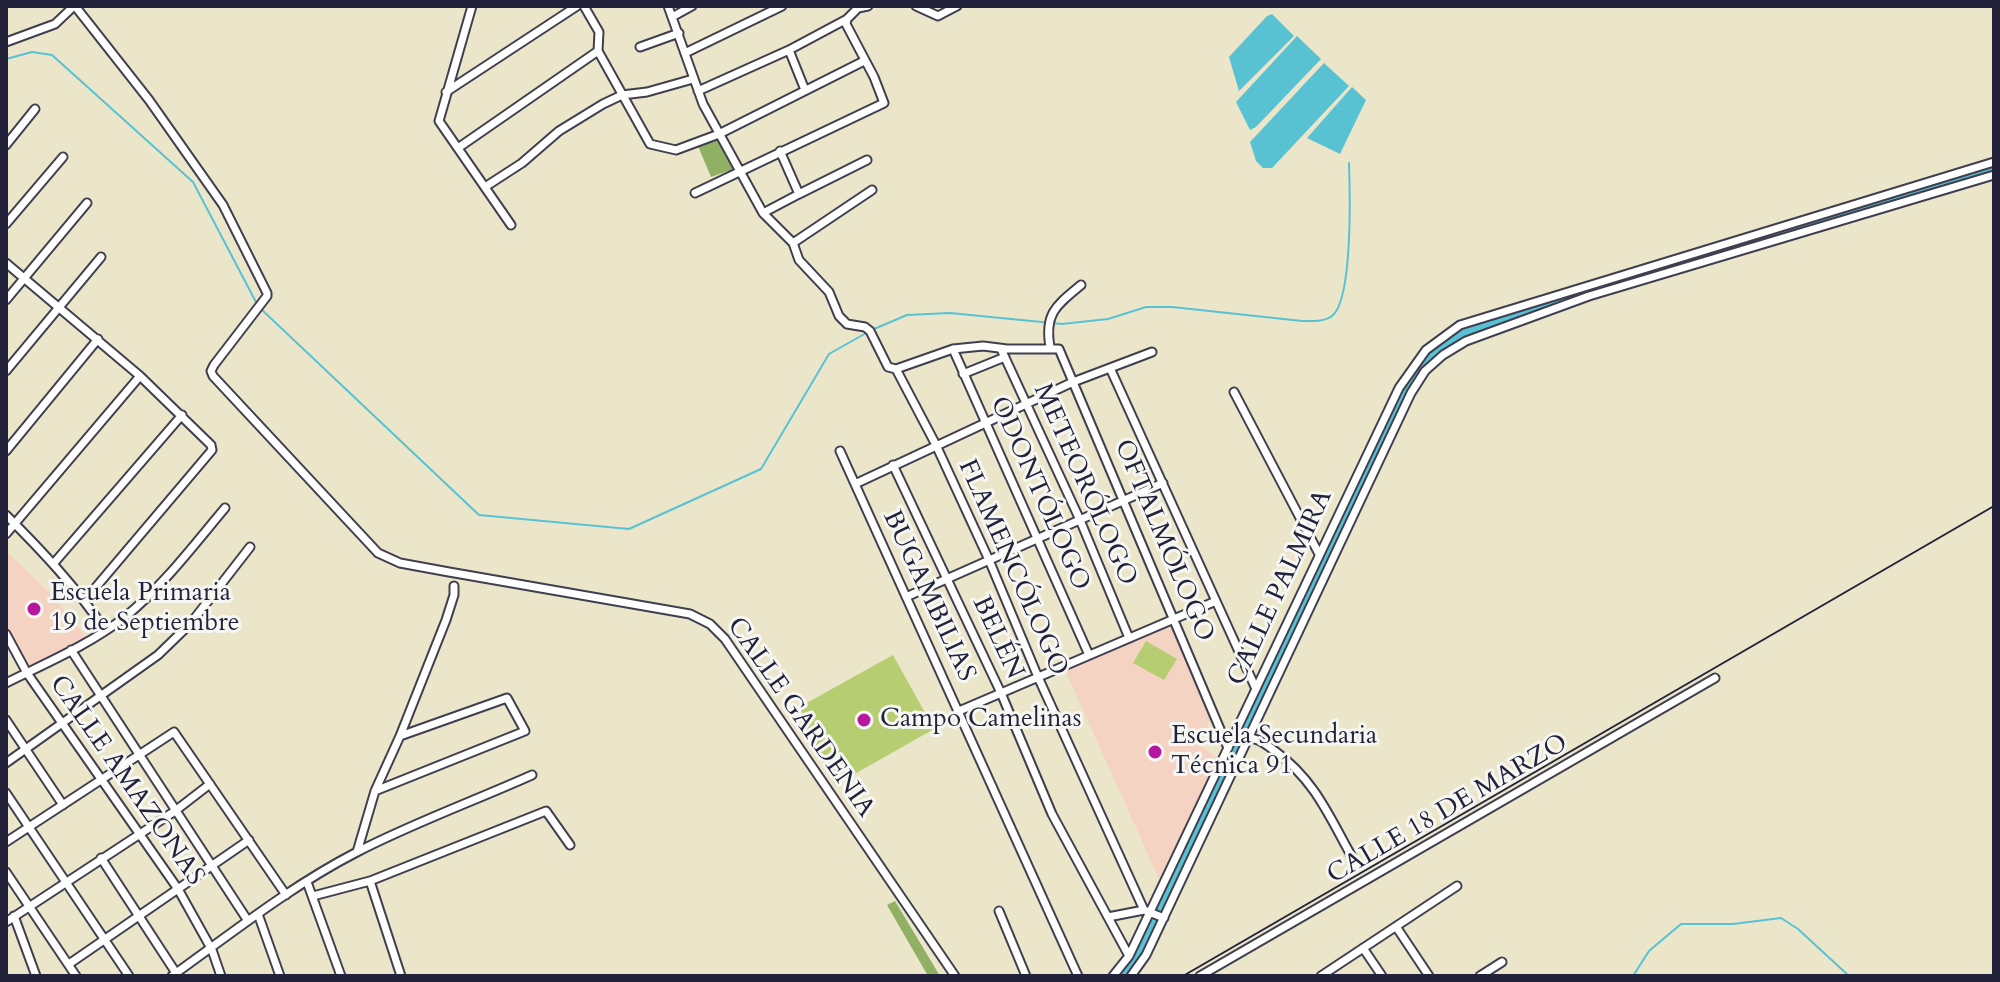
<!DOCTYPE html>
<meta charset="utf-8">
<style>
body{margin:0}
#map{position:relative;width:2000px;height:982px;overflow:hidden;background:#ebe6ca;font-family:Cardo,serif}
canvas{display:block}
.frame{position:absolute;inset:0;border:8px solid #22223b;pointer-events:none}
</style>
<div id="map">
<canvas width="2000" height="982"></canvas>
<div class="frame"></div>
</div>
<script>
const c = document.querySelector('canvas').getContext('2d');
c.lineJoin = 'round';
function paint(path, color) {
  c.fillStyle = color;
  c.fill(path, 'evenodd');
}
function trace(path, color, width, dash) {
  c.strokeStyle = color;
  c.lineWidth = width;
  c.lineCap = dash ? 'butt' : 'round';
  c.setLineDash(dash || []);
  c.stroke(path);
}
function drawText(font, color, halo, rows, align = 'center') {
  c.font = font + ' Cardo,serif';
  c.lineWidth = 6;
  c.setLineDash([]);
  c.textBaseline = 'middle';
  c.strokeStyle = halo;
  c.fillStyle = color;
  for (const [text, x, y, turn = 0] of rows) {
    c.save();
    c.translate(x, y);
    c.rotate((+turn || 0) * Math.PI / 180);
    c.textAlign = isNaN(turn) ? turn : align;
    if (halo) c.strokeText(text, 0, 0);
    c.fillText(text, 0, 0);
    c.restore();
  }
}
paint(new Path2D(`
 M6 551 48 591 87 638 28 668 6 627Z
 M1172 625 1211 718 1199 744 1218 759 1159 879 1065 670Z`), '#f5d3c2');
paint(new Path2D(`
 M1146 641 1177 659 1164 680 1133 663Z
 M893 655 934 729 835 785 794 710Z`), '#b6cd72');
paint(new Path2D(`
 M716 138 734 169 711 177 698 146Z
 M895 901 940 976H928L887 905Z`), '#90b064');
paint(new Path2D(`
 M1272 14 1294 36 1239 91 1229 57 1267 16Z
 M1297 36 1321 59 1256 127 1250 130 1236 102Z
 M1324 63 1349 86 1272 168H1263L1256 161 1250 142Z
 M1352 87 1366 100 1340 154 1307 138Z`), '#58c2d3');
trace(new Path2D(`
 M6 59 32 52 52 55 193 182 257 304
 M261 309 479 515 629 529 761 469 829 354 868 332
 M874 329 907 315 950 313 1062 324 1108 319 1146 307H1172L1302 321C1312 321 1324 322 1332 316 1353 300 1350 191 1349 163
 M1633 976 1649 951 1681 924H1733L1781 918 1798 929 1849 976`), '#58c2d3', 2);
trace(new Path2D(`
 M1737 248 1994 169
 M1124 976 1137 956 1399 400 1420 365 1459 334 1575 298`), '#58c2d3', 8);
const street = new Path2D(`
 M75 6 149 100 223 205 267 293V296L214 365 211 371 213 376 378 553 400 563 449 572 690 614 710 624 725 639 955 976
 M472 6 439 121 511 225
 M584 6 599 32 598 51
 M668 6 703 104 763 213
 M916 6 938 16 957 6
 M672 17 692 6
 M6 42 55 24 74 6
 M640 47 679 33
 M789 50 805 90
 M685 53 782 6
 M698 91 789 50 847 19 858 8 868 6
 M446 92 577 6
 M6 145 35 109
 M458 148 598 51 650 144 676 150 719 134 864 61
 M780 151 799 194 763 213 793 243 799 260 829 292 839 316 847 324 865 327 870 331 888 367 896 369 953 349 983 346 1007 349H1059L1228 748
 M485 187 522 163 559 131 603 104 622 95 647 92 693 79
 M695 193 884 103 874 77 846 24 847 19
 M799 194 867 160
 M6 224 63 157
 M793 243 872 190
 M6 263 140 376 211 445 212 450 85 600
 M6 300 87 203
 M1050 347C1044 313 1057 305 1081 285
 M953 349 1089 655
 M1001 349 1080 520 1129 638
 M1110 368 1256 689
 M896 369 936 445 989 560 1038 677 1144 910 1164 918
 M6 371 101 257
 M963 374 1005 357
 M1234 392 1319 554
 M6 451 98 339
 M840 451 1078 976
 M893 465 1001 693 1052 814 1129 956
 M855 484 1073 382 1152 352
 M6 515C42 551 77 588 105 630
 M6 534 140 376
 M54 563 182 415
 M906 597 1163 483
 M6 634 27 673 178 889 212 950 221 976
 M71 650 248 921
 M6 683C46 663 89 645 125 617 163 586 193 546 225 508
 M959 711 1216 601
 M6 720 63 805
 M1247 738C1259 738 1265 744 1275 751 1317 782 1330 819 1356 864
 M6 763 158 655 191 623 250 547
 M375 791 525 731 507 698 400 736
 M6 793 129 976
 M6 842 174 732 286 895
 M357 852 375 791 400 736 446 620 454 595V586
 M101 858 176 973
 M6 872 76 976
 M370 881 401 976
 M307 882 341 976
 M313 896 370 881 546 811 570 845
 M999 911 1026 976
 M258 914 280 976
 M14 916 36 976
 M1108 917 1144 910
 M6 922 175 811 210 784
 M1397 928 1429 976
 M1363 948 1382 976
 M69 964 249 840
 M172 976C232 933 291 886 357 852 413 823 474 801 532 775
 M1113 976 1129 956 1399 388 1426 350 1460 325 1994 162
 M1131 976 1146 955 1411 393 1425 371 1443 355 1466 341 1589 296 1994 175
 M1200 976 1715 678
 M1321 976 1457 886
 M1480 976 1502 962`);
trace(street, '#403f50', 11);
trace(street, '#fff', 7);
trace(new Path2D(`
 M1183 976 1994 506`), '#22223b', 2);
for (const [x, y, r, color] of [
 [34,609,8,"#b5179e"],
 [864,720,8,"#b5179e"],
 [1155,752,8,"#b5179e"]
]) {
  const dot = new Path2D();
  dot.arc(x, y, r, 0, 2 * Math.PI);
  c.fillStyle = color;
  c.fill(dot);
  trace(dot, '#f6f6f2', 3);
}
drawText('26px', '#22223b', '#f6f6f2', [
 ["METEORÓLOGO",1084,485,66],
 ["ODONTÓLOGO",1039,494,66],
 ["OFTALMÓLOGO",1163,541,67],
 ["FLAMENCÓLOGO",1012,568,66],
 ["CALLE PALMIRA",1281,588,-65],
 ["BUGAMBILIAS",928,596,65],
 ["BELÉN",997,638,65],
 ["CALLE GARDENIA",800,718,55],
 ["CALLE AMAZONAS",126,781,55],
 ["CALLE 18 DE MARZO",1448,810,-30]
]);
drawText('26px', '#22223b', '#f6f6f2', [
 ["Escuela Primaria",50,594],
 ["19 de Septiembre",50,624],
 ["Campo Camelinas",880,720],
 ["Escuela Secundaria",1171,737],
 ["Técnica 91",1171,767]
], 'left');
</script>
